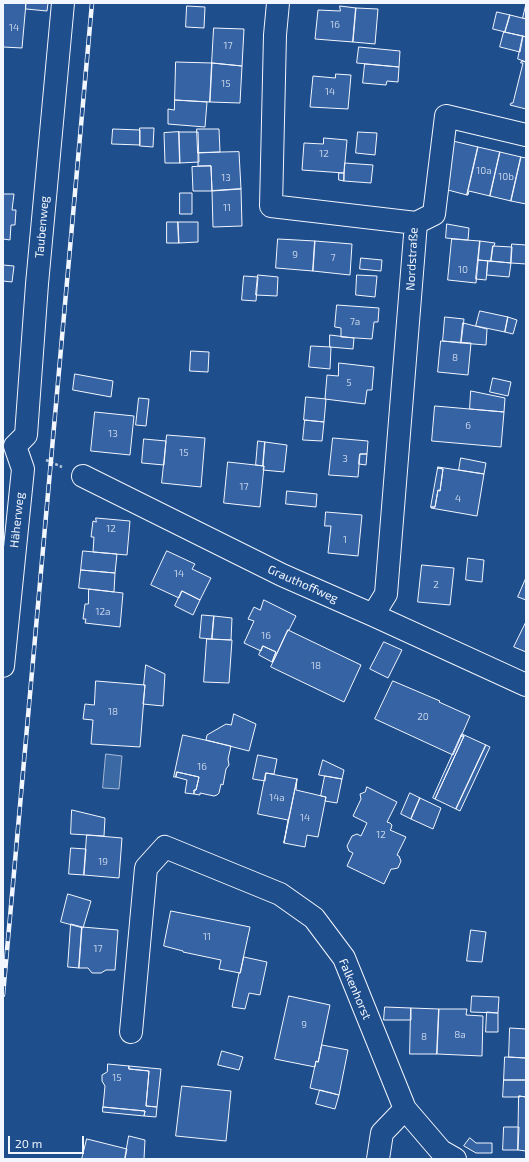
<!DOCTYPE html>
<meta charset="utf-8">
<style>
body{margin:0}
#map{position:relative;width:529px;height:1162px;overflow:hidden;background:#1f4e8c;font-family:"Exo 2",sans-serif}
canvas{display:block}
.frame{position:absolute;inset:0;border:4px solid #f2f6ff;pointer-events:none}
.scale{position:absolute;left:8px;top:1136px;width:76px;height:18px;box-sizing:border-box;border:2px solid #f2f6ff;border-top:0;padding-left:5px;font-size:12px;line-height:14px;white-space:nowrap;color:#f2f6ff;-webkit-text-stroke:3px #1f4e8c;paint-order:stroke}
</style>
<div id="map">
<canvas width="529" height="1162"></canvas>
<div class="frame"></div>
<div class="scale">20 m</div>
</div>
<script>
const c = document.querySelector('canvas').getContext('2d');
c.lineJoin = 'round';
function paint(path, color) {
  c.fillStyle = color;
  c.fill(path, 'evenodd');
}
function trace(path, color, width, dash) {
  c.strokeStyle = color;
  c.lineWidth = width;
  c.lineCap = dash ? 'butt' : 'round';
  c.setLineDash(dash || []);
  c.stroke(path);
}
function drawText(font, color, halo, rows, align = 'center') {
  c.font = font + ' "Exo 2",sans-serif';
  c.lineWidth = 3;
  c.setLineDash([]);
  c.textBaseline = 'middle';
  c.strokeStyle = halo;
  c.fillStyle = color;
  for (const [text, x, y, turn = 0] of rows) {
    c.save();
    c.translate(x, y);
    c.rotate((+turn || 0) * Math.PI / 180);
    c.textAlign = isNaN(turn) ? turn : align;
    if (halo) c.strokeText(text, 0, 0);
    c.fillText(text, 0, 0);
    c.restore();
  }
}
const water = new Path2D(`
 M106 754 122 756 119 789 103 788Z`);
paint(water, '#3b69a3');
trace(water, '#a8bbd7', 1);
const building = new Path2D(`
 M3 3H26L22 48 3 47Z
 M26 3H48L47 11 26 9Z
 M526 4V19L523 18Z
 M187 6 205 7 204 28 186 27Z
 M340 6 356 8 353 42 315 39 318 10 340 11Z
 M356 8 378 9 375 44 353 42Z
 M497 12 510 15 505 32 493 29Z
 M510 15 526 19V37L505 32Z
 M214 28 244 29 242 66 212 63Z
 M504 32 523 36 520 52 500 47Z
 M523 36 526 37V62L518 59Z
 M359 47 400 51 399 67 357 63Z
 M522 61 526 62V109L510 105 511 103H513L523 63H521Z
 M176 62 212 63 210 102 175 100Z
 M212 63 242 66 240 103 210 102Z
 M365 64 399 67 398 82 387 81 386 85 363 83Z
 M336 74 351 75 348 109 310 107 313 76 335 78Z
 M175 100 207 102 205 127 168 124V109L174 110Z
 M140 128H154L153 147 140 146Z
 M113 129 140 130V145L112 144Z
 M197 129H219L220 152 198 153Z
 M179 132H198L199 162 180 163Z
 M179 132 180 163H165L164 133Z
 M358 132 377 133 375 155 356 153Z
 M324 138 347 140 344 173 302 170 304 143 323 144Z
 M453 141 478 147 467 195 444 189Z
 M478 147 500 152 490 196 469 191 468 195H467Z
 M239 152 241 189 212 191 211 166H198V153Z
 M500 152 521 157 511 201 490 196Z
 M521 157 526 158V204L511 201Z
 M345 163 373 165 371 183 344 181Z
 M211 166 212 191H193L192 167Z
 M339 173H344V181L339 180Z
 M241 189 242 226 213 227 212 191Z
 M180 193H192V214H180Z
 M3 194H14L12 210H16L15 225H11L10 240 3 239Z
 M167 222H178L179 243H167Z
 M178 222H198V242L179 243Z
 M447 224 469 228 468 240 446 238Z
 M278 239 315 241 313 271 276 268Z
 M452 239 480 241 476 283 448 280Z
 M315 241 352 244 350 275 313 271Z
 M480 241 495 243 494 246H493L491 261 478 260Z
 M512 244 526 245V264L511 263Z
 M493 246 512 247 511 263 491 261Z
 M361 258 382 260 381 271 360 269Z
 M478 260 488 261 486 280 476 279Z
 M488 261 511 263 509 277 487 275Z
 M3 265 14 266 12 282 3 281Z
 M258 275 278 277 277 296 256 295Z
 M357 275 377 276 375 297 356 295Z
 M244 276 258 277 256 301 242 300Z
 M337 305 379 308 378 322H374L372 339 341 337V328L335 327Z
 M480 311 508 317 505 332 476 326Z
 M445 317 464 319 461 343 443 341Z
 M508 317 517 320 513 334 505 332Z
 M463 323 487 329 486 345 461 343Z
 M330 335 354 338 353 349 330 347Z
 M441 341 471 343 468 375 438 372Z
 M311 346 331 347 330 369 309 367Z
 M191 351 209 352 208 372 190 371Z
 M339 363 374 367 372 390H367L365 404 325 399 327 375 338 376Z
 M75 374 113 381 111 397 73 390Z
 M493 378 511 382 508 396 490 392Z
 M471 391 505 398 504 412 470 409Z
 M306 397 326 399 324 422 304 420Z
 M139 398 149 399 146 426 136 425Z
 M435 406 504 412 501 447 432 441Z
 M95 412 134 416 130 455 91 451Z
 M305 420 324 422 322 441 303 440Z
 M167 435 205 438 201 487 162 483Z
 M333 438 368 441 367 454H360L358 477 329 475Z
 M144 439 166 441 164 465 142 463Z
 M258 441 265 442 263 466 256 465Z
 M265 442 287 445 284 472 263 470 264 466H263Z
 M360 454H367L366 465 359 464Z
 M461 458 486 463 484 474 459 470Z
 M228 462 264 466 260 507 224 503Z
 M438 467 484 474 477 516 431 508V507H435L438 490 440 491 443 469 438 468Z
 M438 468 443 469 440 491 438 490 435 507H431Z
 M287 491 317 494 316 507 286 504Z
 M326 512 362 515 358 556 328 553 331 526H325Z
 M96 518 130 521 127 555 93 552 94 537H91L93 521 96 522Z
 M83 551 117 554 115 573 81 570Z
 M167 551 195 564 192 569 211 578 200 600 182 591 179 598 151 585Z
 M468 558 484 560 482 582 466 580Z
 M422 565 454 568 450 605 418 602Z
 M81 570 115 573 114 592 79 588Z
 M526 578V600L518 597Z
 M89 589 123 593 120 627 85 623 86 619H83L85 604H88Z
 M182 591 200 600 193 615 175 606Z
 M264 600 296 616 289 630H288L273 662H272L276 652 263 646 261 651 244 643 254 621 248 619 254 607 260 610Z
 M202 615 214 616 212 639 200 638Z
 M214 616 232 618 231 640 212 639Z
 M526 622V652L514 647Z
 M288 630 361 665 344 702 271 667Z
 M207 639 232 640 229 683 204 682Z
 M384 642 402 650 388 678 370 669Z
 M263 646 276 652 272 662 259 655Z
 M146 665 165 674 163 706 143 704 145 685H144Z
 M96 681 145 685 140 747 91 744 93 720 83 719 85 704 94 705Z
 M393 681 440 701 439 702 470 716 453 755 375 719Z
 M234 714 256 724 249 751 206 740 207 735 226 724 231 725Z
 M462 734 486 745 456 809 435 799 464 736H461Z
 M183 735 231 746 228 759 229 765 226 769 223 785 221 784 219 793 217 795 214 796 200 793V795L194 794V790H196L199 777 177 772 176 777H174Z
 M461 736H464L435 799 433 798Z
 M486 745 490 747 460 811 456 809Z
 M258 755 277 759 274 774 266 773 265 781 253 779Z
 M323 760 344 770 342 779 319 775Z
 M177 772 199 777 196 790H194V794L185 793 187 780 176 777Z
 M266 773 297 779 284 843 288 820 258 814Z
 M325 776 342 779 337 803 325 801 326 797 321 796Z
 M297 779 296 790 326 797 318 837 307 835 305 847 284 843Z
 M367 787 397 802 387 822 390 823 392 825 391 829 390 830 406 837 397 855 399 856 401 861 398 868 393 869H391L384 884 347 866 353 853 349 851 347 846 352 836 357 834 361 836 367 823 353 816 361 799 360 794 365 792Z
 M410 793 420 798 411 819 401 814Z
 M420 798 441 808 433 829 411 819Z
 M72 810 105 818 104 836 71 834Z
 M87 835 122 838 119 878 84 875Z
 M71 848 86 849 84 875 69 874Z
 M68 894 91 901 83 928 61 922Z
 M171 911 250 927 240 973 219 969 221 960 183 952V951L164 946Z
 M71 924 82 927 79 968 68 967Z
 M82 927 118 930 115 970H106L101 973H92L88 968H79Z
 M471 930 486 932 482 962 467 961Z
 M244 957 267 962 260 995 249 993 245 1009 232 1007 239 973H240Z
 M289 996 330 1005 318 1062 316 1061 315 1067 275 1059Z
 M472 996 499 997 498 1013 471 1012Z
 M385 1007 411 1008V1020H384Z
 M411 1008 439 1009 437 1054H410Z
 M439 1009H467L466 1015 483 1016 482 1056 437 1054Z
 M487 1012 498 1013V1032H486Z
 M510 1028 526 1029V1058L509 1057Z
 M322 1045 348 1050 339 1095 310 1088 316 1061 318 1062Z
 M222 1051 243 1057 239 1070 218 1065Z
 M505 1057 526 1058V1080H504Z
 M108 1064 129 1066V1069L149 1071 146 1106 157 1107 156 1117 144 1116 145 1111 103 1107 105 1086 102 1081V1075L107 1072Z
 M129 1066 161 1069 157 1107 146 1106 149 1071 129 1069Z
 M504 1080H526V1097L519 1096 520 1097H503Z
 M182 1086 231 1091 226 1141 176 1136Z
 M320 1090 339 1095 335 1109 316 1104Z
 M519 1096 526 1097V1151L518 1150Z
 M103 1107 145 1111 144 1116 103 1112Z
 M504 1127H519L518 1150H503Z
 M129 1136 145 1140 144 1159H125Z
 M470 1138 476 1143H492V1153H476L464 1146Z
 M87 1139 127 1149 125 1159H82Z`);
paint(building, '#3563a3');
trace(building, '#f2f6ff', 1);
const minor = new Path2D(`
 M278 3 275 35 271 206 416 223 386 594 373 615
 M416 223 434 214 446 116 526 135
 M15 446 26 435 37 284 63 3
 M83 476 282 575 373 615 526 685
 M3 666 23 469 15 446
 M131 1032 146 868 165 847 280 894 314 918 344 958 405 1109 441 1151 455 1159
 M378 1159 382 1133 405 1109`);
trace(minor, '#f2f6ff', 24);
trace(new Path2D(`
 M46 460 62 467`), '#b3c4dc', 2.5, [3, 2]);
trace(minor, '#1f4e8c', 22);
const rail = new Path2D(`
 M3 995 92 3`);
trace(rail, '#f2f6ff', 4.5);
trace(rail, '#1f4e8c', 3, [9]);
drawText('10px', '#c3d1e8', null, [
 ["16",335,25],
 ["14",14,28],
 ["17",228,46],
 ["15",226,84],
 ["14",330,92],
 ["12",324,154],
 ["10a",484,171],
 ["10b",506,177],
 ["13",226,178],
 ["11",227,208],
 ["9",295,255],
 ["7",333,258],
 ["10",463,270],
 ["7a",355,322],
 ["8",455,358],
 ["5",349,383],
 ["6",468,426],
 ["13",113,434],
 ["15",184,453],
 ["3",345,459],
 ["17",244,487],
 ["4",458,499],
 ["12",111,529],
 ["1",345,540],
 ["14",179,574],
 ["2",436,585],
 ["12a",103,612],
 ["16",266,636],
 ["18",316,666],
 ["18",113,712],
 ["20",423,717],
 ["16",202,767],
 ["14a",277,798],
 ["14",305,818],
 ["12",381,835],
 ["19",103,862],
 ["11",207,937],
 ["17",98,949],
 ["9",304,1025],
 ["8a",460,1035],
 ["8",424,1037],
 ["15",117,1078]
]);
drawText('12px', '#f2f6ff', '#1f4e8c', [
 ["Taubenweg",42,227,-85],
 ["Nordstraße",412,259,-87],
 ["Häherweg",17,520,-84],
 ["Grauthoffweg",303,584,24],
 ["Falkenhorst",355,989,67]
]);
</script>
